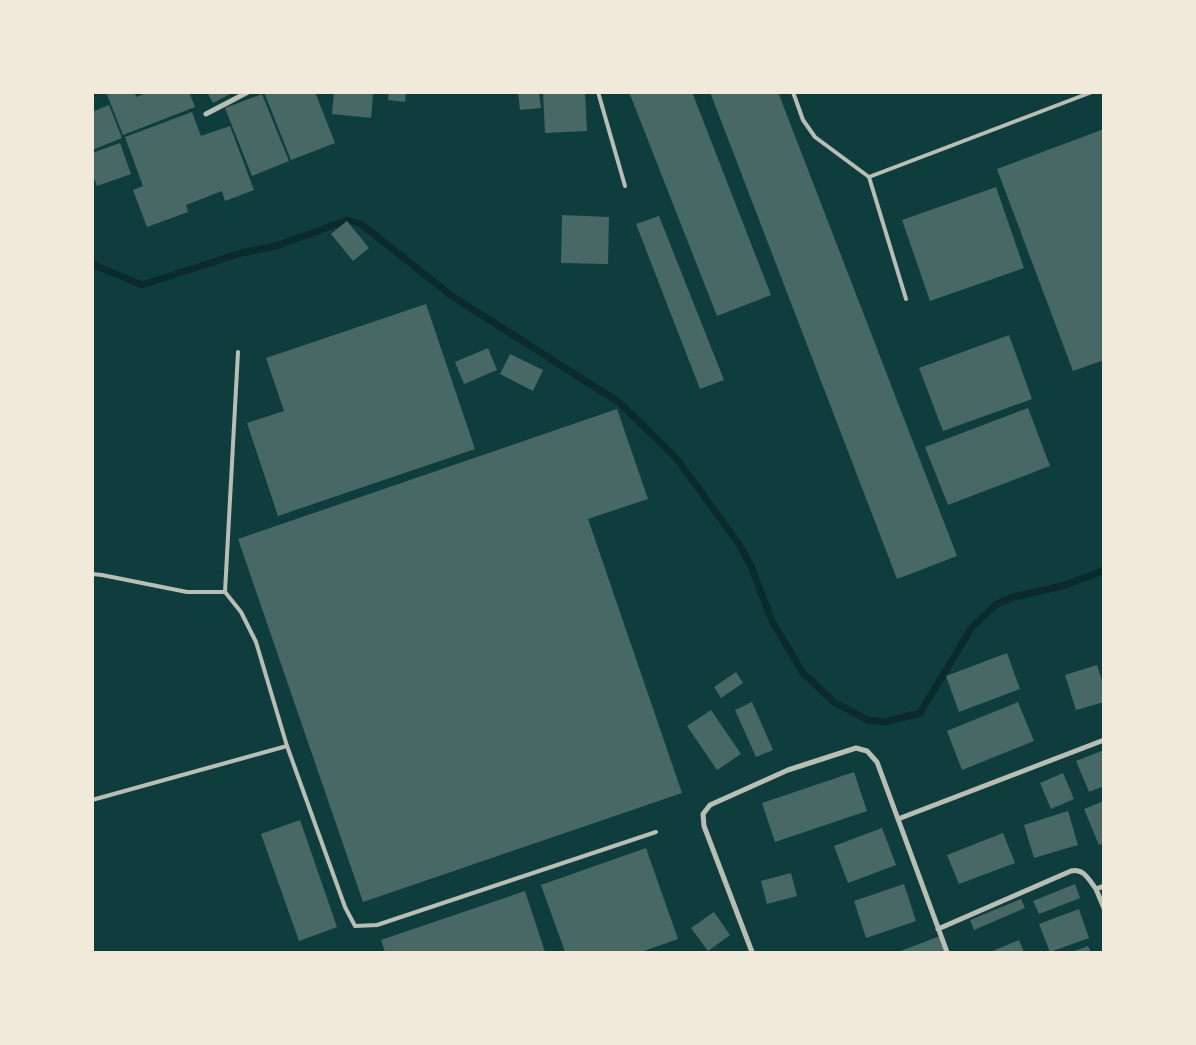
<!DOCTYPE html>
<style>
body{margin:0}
#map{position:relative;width:1196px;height:1045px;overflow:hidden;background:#0f3d3e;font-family:Manrope,sans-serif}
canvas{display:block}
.frame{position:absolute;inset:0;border:94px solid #f1e9da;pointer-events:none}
</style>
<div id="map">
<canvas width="1196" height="1045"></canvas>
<div class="frame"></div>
</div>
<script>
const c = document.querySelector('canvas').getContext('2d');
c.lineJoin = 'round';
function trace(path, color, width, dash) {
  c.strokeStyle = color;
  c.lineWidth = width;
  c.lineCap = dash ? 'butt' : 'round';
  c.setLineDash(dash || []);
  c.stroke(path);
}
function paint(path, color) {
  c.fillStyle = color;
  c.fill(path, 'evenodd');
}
trace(new Path2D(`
 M92 93 93 92
 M92 264 142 285 241 253 276 246 348 220 361 224 452 296 620 403 677 459 739 544 751 566 772 621 803 673 834 702 868 720 885 722 920 713 972 627 997 604 1013 597 1062 586 1102 571 1104 570`), '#0a2a2b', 7);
paint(new Path2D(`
 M106 92H135L136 97 149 92H189L195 107 123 135Z
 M207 92H234L213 103Z
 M264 92H315L335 143 291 160Z
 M334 92 373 93 371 118 332 114Z
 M389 92H406L405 102 388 100Z
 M518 92H539L541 108 520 110Z
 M543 92H585L587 131 545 133Z
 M629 92H692L771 295 717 316Z
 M710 92H778L957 556 897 579Z
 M262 94 289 161 252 176 225 108Z
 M109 105 122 138 92 150V112Z
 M192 112 201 136 230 126 254 190 225 201 222 191 186 205 188 212 147 227 133 190 143 186 125 137Z
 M1104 129V360L1073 371 997 169Z
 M120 143 131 174 97 186 92 173V153Z
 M996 187 1024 268 930 301 902 220Z
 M562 215 609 217 608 264 561 263Z
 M659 216 724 380 700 389 636 224Z
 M347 221 369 248 353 261 331 234Z
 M426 304 475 449 278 516 247 423 284 411 266 358Z
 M1009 335 1032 399 943 431 919 368Z
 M488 348 497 370 464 384 455 362Z
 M510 354 543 370 533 391 500 374Z
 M1028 408 1050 466 948 505 925 447Z
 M617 409 648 499 588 519 682 793 363 902 238 539Z
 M1007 653 1020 689 959 712 946 676Z
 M1097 665 1104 687V702L1076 710 1065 675Z
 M736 672 743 683 721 698 714 687Z
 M752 702 773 750 756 757 735 710Z
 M1018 702 1034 741 962 770 947 731Z
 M711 710 741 754 717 770 687 726Z
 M1104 750V786L1089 792 1076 761Z
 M854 772 867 811 775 842 762 803Z
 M1063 773 1074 799 1051 809 1040 783Z
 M1104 801V843L1099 845 1084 809Z
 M1068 811 1078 845 1034 858 1024 825Z
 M300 820 337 927 299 941 261 834Z
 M882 828 896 865 848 883 834 846Z
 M1003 833 1015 863 959 884 947 855Z
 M646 848 678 939 641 952H565L541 885Z
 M791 873 797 896 767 904 761 881Z
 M904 884 916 921 866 938 854 901Z
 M1075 884 1080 898 1039 914 1033 901Z
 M525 891 545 952H385L381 940Z
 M1021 899 1025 908 974 930 970 920Z
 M1079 909 1089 938 1050 952 1039 924Z
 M714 912 730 935 708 951 691 928Z
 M940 936 946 952H898Z
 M1019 940 1024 952H990Z
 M1088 946 1091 952H1072Z`), '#486865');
trace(new Path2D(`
 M598 92 625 186
 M793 92 803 120 815 137 869 177 906 299
 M869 177 1092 92
 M92 574 102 575 187 592H225L241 612 256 642 287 746 345 907 355 926 377 925 656 832
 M225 592 238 352
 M92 800 287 746`), '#b8beb3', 4);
trace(new Path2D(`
 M206 114 248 92
 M898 819 1104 740
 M1104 886 1096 889 1104 908
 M938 929 1071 871C1084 868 1089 880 1096 889
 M752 952 704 826 703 814 710 805 788 770 856 748 867 751 877 762 947 952`), '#b8beb3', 5);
</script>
